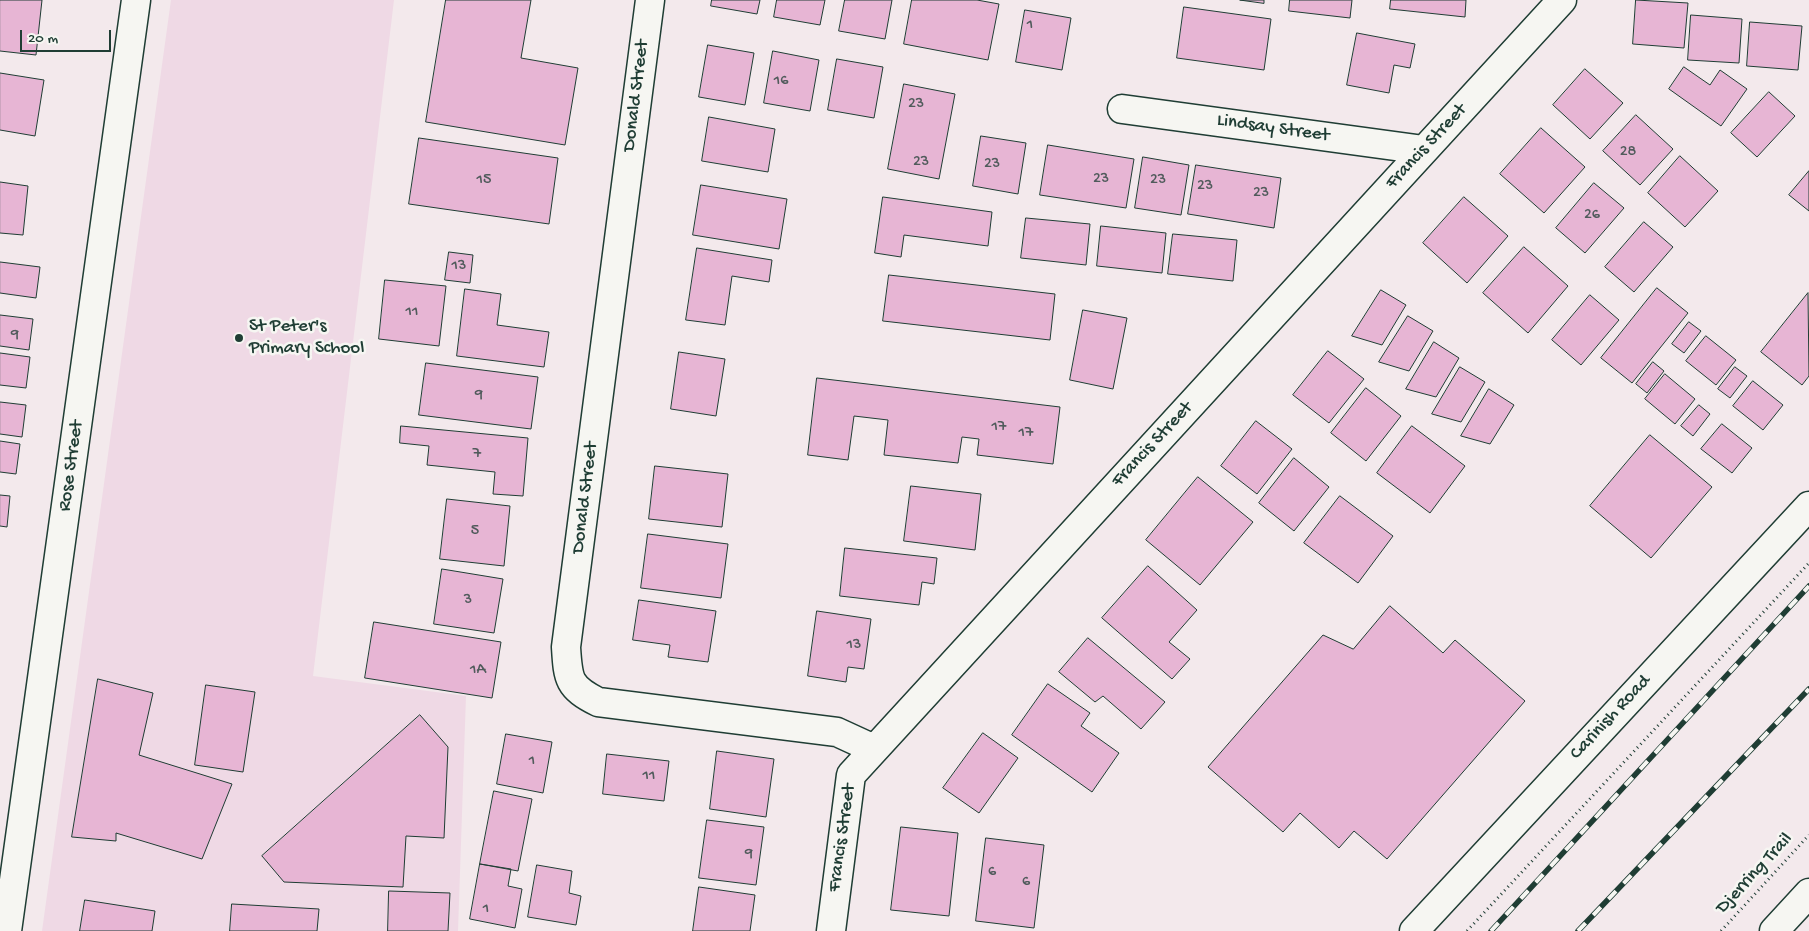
<!DOCTYPE html>
<style>
body{margin:0}
#map{position:relative;width:1809px;height:931px;overflow:hidden;background:#f3e9ec;font-family:"Gochi Hand",sans-serif}
canvas{display:block}
.scale{position:absolute;left:20px;top:30px;width:91px;height:22px;box-sizing:border-box;border:2px solid #1f3d34;border-top:0;padding-left:6px;font-size:15px;line-height:18px;white-space:nowrap;color:#1f3d34;-webkit-text-stroke:4px #f6f6f2;paint-order:stroke}
</style>
<div id="map">
<canvas width="1809" height="931"></canvas>
<div class="scale">20 m</div>
</div>
<script>
const c = document.querySelector('canvas').getContext('2d');
c.lineJoin = 'round';
function paint(path, color) {
  c.fillStyle = color;
  c.fill(path, 'evenodd');
}
function trace(path, color, width, dash) {
  c.strokeStyle = color;
  c.lineWidth = width;
  c.lineCap = dash ? 'butt' : 'round';
  c.setLineDash(dash || []);
  c.stroke(path);
}
function drawText(font, color, halo, rows, align = 'center') {
  c.font = font + ' "Gochi Hand",sans-serif';
  c.lineWidth = 5;
  c.setLineDash([]);
  c.textBaseline = 'middle';
  c.strokeStyle = halo;
  c.fillStyle = color;
  for (const [text, x, y, turn = 0] of rows) {
    c.save();
    c.translate(x, y);
    c.rotate((+turn || 0) * Math.PI / 180);
    c.textAlign = isNaN(turn) ? turn : align;
    if (halo) c.strokeText(text, 0, 0);
    c.fillText(text, 0, 0);
    c.restore();
  }
}
paint(new Path2D(`
 M171 0H394L313 676 466 696 458 931H42Z`), '#efd9e5');
const building = new Path2D(`
 M0 0H42L36 55 0 51Z
 M446 0H531L521 58 578 68 565 145 426 122Z
 M712 0H760L757 14 711 6Z
 M777 0H825L820 25 774 17Z
 M845 0H892L885 39 839 31Z
 M912 0H977L999 4 988 60 904 44Z
 M1240 0H1264V3Z
 M1290 0H1352L1350 18 1289 11Z
 M1391 0H1466L1465 17 1390 9Z
 M1636 0 1688 3 1684 48 1633 44Z
 M1184 7 1271 19 1264 70 1177 58Z
 M1025 10 1071 18 1062 70 1016 62Z
 M1691 15 1742 19 1739 63 1688 60Z
 M1750 22 1802 26 1798 70 1747 66Z
 M1357 33 1415 44 1410 68 1394 65 1389 93 1347 85Z
 M708 45 754 53 745 105 699 97Z
 M773 51 819 60 810 111 764 103Z
 M837 59 883 67 874 118 828 110Z
 M1684 67 1710 85 1720 70 1747 89 1721 126 1669 89Z
 M1585 69 1623 103 1590 139 1553 105Z
 M0 73 44 80 35 136 0 130Z
 M904 84 955 94 939 179 888 169Z
 M1769 92 1795 116 1757 157 1731 133Z
 M1636 115 1673 149 1640 185 1603 151Z
 M709 117 775 129 768 172 702 161Z
 M1541 128 1585 167 1544 213 1500 174Z
 M981 136 1026 143 1018 194 973 186Z
 M419 138 558 158 549 224 409 204Z
 M1048 145 1134 159 1126 208 1040 195Z
 M1680 156 1718 191 1685 227 1648 193Z
 M1143 157 1189 165 1181 215 1135 208Z
 M1196 165 1281 178 1274 228 1188 214Z
 M1809 171V211L1789 195Z
 M0 182 28 186 23 235 0 233Z
 M1594 183 1624 208 1585 253 1556 228Z
 M701 185 787 199 779 249 693 235Z
 M883 197 992 212 988 246 904 235 901 257 875 253Z
 M1464 197 1508 236 1467 283 1423 243Z
 M1026 218 1090 224 1086 265 1021 258Z
 M1644 222 1673 247 1634 292 1605 267Z
 M1101 226 1166 233 1162 273 1097 266Z
 M1173 234 1237 240 1233 281 1168 274Z
 M1524 247 1568 286 1528 333 1483 293Z
 M697 248 772 260 769 282 732 276 725 325 686 320Z
 M449 252 473 255 470 283 445 280Z
 M0 262 40 267 36 298 0 293Z
 M889 275 1055 294 1050 340 883 321Z
 M385 280 446 286 439 346 379 339Z
 M1657 288 1688 313 1632 383 1601 358Z
 M465 289 501 294 497 325 549 332 544 367 457 356Z
 M1381 290 1406 305 1382 345 1352 336Z
 M1808 293 1809 376 1802 385 1761 352Z
 M1590 295 1619 320 1581 365 1552 340Z
 M1083 310 1127 318 1113 389 1070 380Z
 M0 315 33 319 29 350 0 346Z
 M1408 316 1433 331 1409 371 1379 362Z
 M1689 322 1701 331 1684 353 1672 344Z
 M1706 336 1736 360 1716 385 1686 361Z
 M1434 342 1459 358 1436 397 1406 389Z
 M1328 351 1364 379 1329 423 1293 395Z
 M679 352 725 359 716 416 671 409Z
 M0 353 30 357 26 388 0 385Z
 M1653 362 1664 371 1647 393 1636 384Z
 M426 363 538 377 531 429 419 415Z
 M1460 367 1485 382 1461 422 1432 414Z
 M1735 367 1747 376 1730 398 1718 389Z
 M1665 374 1695 399 1675 424 1645 399Z
 M817 378 1060 407 1053 464 977 455 979 439 962 437 958 463 884 455 888 420 854 416 848 460 808 455Z
 M1753 381 1783 405 1763 430 1733 406Z
 M1366 388 1401 416 1366 461 1331 433Z
 M1489 389 1514 405 1490 444 1461 436Z
 M0 402 26 405 22 437 0 434Z
 M1699 405 1710 414 1693 436 1681 426Z
 M1256 421 1292 449 1257 494 1221 466Z
 M1722 424 1752 448 1732 473 1701 449Z
 M401 426 528 438 523 496 493 494 495 472 427 465 429 446 400 443Z
 M1412 426 1465 466 1430 513 1377 473Z
 M1650 435 1712 487 1651 558 1590 506Z
 M0 441 20 444 16 474 0 472Z
 M1294 458 1329 487 1294 531 1259 503Z
 M655 466 728 474 722 527 649 519Z
 M1198 477 1253 522 1200 585 1146 540Z
 M911 486 981 494 975 550 904 541Z
 M0 495 10 496 7 527 0 526Z
 M1340 496 1393 536 1358 583 1304 543Z
 M447 499 510 506 504 566 440 559Z
 M648 534 728 544 721 598 641 588Z
 M845 548 937 558 934 584 922 582 919 605 840 596Z
 M1148 566 1197 610 1169 642 1190 659 1172 679 1102 618Z
 M442 569 503 579 494 633 434 624Z
 M639 600 716 611 708 662 668 657 670 645 633 640Z
 M1390 606 1443 653 1455 640 1525 701 1387 859 1354 831 1339 848 1300 813 1283 832 1208 767 1323 635 1353 649Z
 M817 611 871 619 864 669 848 667 846 682 808 676Z
 M374 622 501 642 492 698 365 678Z
 M1088 638 1165 702 1141 729 1103 696 1095 702 1059 672Z
 M98 679 153 693 139 755 232 784 202 859 116 833V841L72 837Z
 M1048 684 1090 713 1081 726 1119 753 1092 792 1012 735Z
 M206 685 255 692 243 772 195 765Z
 M420 715 448 747 444 838 406 836 403 887 284 882 262 856Z
 M983 733 1018 758 979 813 943 788Z
 M506 734 552 742 543 793 497 784Z
 M717 751 774 759 766 817 710 809Z
 M607 754 669 761 664 801 603 794Z
 M494 791 532 799 518 871 480 864Z
 M707 820 764 827 756 885 699 878Z
 M901 827 958 833 949 916 891 910Z
 M986 838 1044 845 1034 928 976 921Z
 M480 864 511 869 508 886 522 889 515 928 470 919Z
 M537 865 572 871 569 893 581 896 576 925 528 917Z
 M699 887 755 895 750 931H693Z
 M389 891 450 893 448 931H388Z
 M85 900 155 911 152 931H80Z
 M232 904 319 909 317 931H230Z`);
paint(building, '#e7b5d4');
trace(building, '#1f3d34', 1);
const minor = new Path2D(`
 M650 0 566 647C568 679 568 687 598 702L837 732 874 749
 M1122 109 1424 150
 M7 931 136 0
 M831 931 851 775 1562 0
 M1414 931 1809 506
 M1774 931 1809 893`);
trace(minor, '#1f3d34', 31);
trace(new Path2D(`
 M1467 931 1809 563
 M1721 931 1809 835`), '#1f3d34', 3, [1, 4]);
trace(minor, '#f6f6f2', 28);
const rail = new Path2D(`
 M1491 931 1809 586
 M1578 931 1809 689`);
trace(rail, '#1f3d34', 5.5);
trace(rail, '#f6f6f2', 4, [11]);
for (const [x, y, r, color] of [
 [239,338,5,"#1f3d34"]
]) {
  const dot = new Path2D();
  dot.arc(x, y, r, 0, 2 * Math.PI);
  c.fillStyle = color;
  c.fill(dot);
  trace(dot, '#f6f6f2', 2);
}
drawText('16px', '#515b5c', null, [
 ["1",1030,26],
 ["16",781,82],
 ["23",916,105],
 ["28",1628,153],
 ["23",921,163],
 ["23",992,165],
 ["23",1101,180],
 ["15",484,181],
 ["23",1158,181],
 ["23",1205,187],
 ["23",1261,194],
 ["26",1592,216],
 ["13",459,267],
 ["11",412,313],
 ["9",15,336],
 ["9",479,396],
 ["17",999,428],
 ["17",1026,434],
 ["7",477,455],
 ["5",475,532],
 ["3",468,601],
 ["13",854,646],
 ["1A",478,671],
 ["1",532,762],
 ["11",649,777],
 ["9",749,855],
 ["6",992,873],
 ["6",1026,883],
 ["1",486,910]
]);
drawText('19px', '#1f3d34', '#f6f6f2', [
 ["Donald Street",637,96,-83],
 ["Lindsay Street",1273,129,8],
 ["Francis Street",1427,147,-47],
 ["Francis Street",1153,445,-47],
 ["Rose Street",72,466,-82],
 ["Donald Street",586,498,-83],
 ["Carinish Road",1611,718,-47],
 ["Francis Street",843,838,-82],
 ["Djerring Trail",1755,874,-47]
]);
drawText('19px', '#1f3d34', '#f6f6f2', [
 ["St Peter's",249,327],
 ["Primary School",249,349]
], 'left');
</script>
